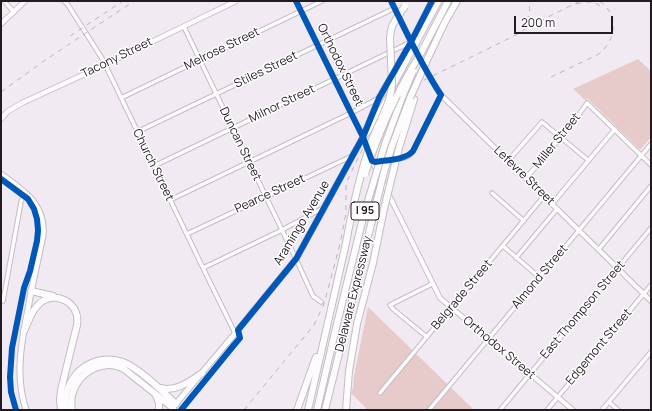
<!DOCTYPE html>
<style>
body{margin:0}
#map{position:relative;width:652px;height:411px;overflow:hidden;background:#f2eaf2;font-family:Manrope,sans-serif}
canvas{display:block}
.frame{position:absolute;inset:0;border:2px solid #211b21;pointer-events:none}
.scale{position:absolute;left:514px;top:16px;width:99px;height:18px;box-sizing:border-box;border:2px solid #211b21;border-top:0;padding-left:5px;font-size:12px;line-height:14px;white-space:nowrap;color:#211b21;-webkit-text-stroke:3px #fff;paint-order:stroke}
</style>
<div id="map">
<canvas width="652" height="411"></canvas>
<div class="frame"></div>
<div class="scale">200 m</div>
</div>
<script>
const c = document.querySelector('canvas').getContext('2d');
c.lineJoin = 'round';
function paint(path, color) {
  c.fillStyle = color;
  c.fill(path, 'evenodd');
}
function trace(path, color, width, dash) {
  c.strokeStyle = color;
  c.lineWidth = width;
  c.lineCap = dash ? 'butt' : 'round';
  c.setLineDash(dash || []);
  c.stroke(path);
}
function drawText(font, color, halo, rows, align = 'center') {
  c.font = font + ' Manrope,sans-serif';
  c.lineWidth = 3;
  c.setLineDash([]);
  c.textBaseline = 'middle';
  c.strokeStyle = halo;
  c.fillStyle = color;
  for (const [text, x, y, turn = 0] of rows) {
    c.save();
    c.translate(x, y);
    c.rotate((+turn || 0) * Math.PI / 180);
    c.textAlign = isNaN(turn) ? turn : align;
    if (halo) c.strokeText(text, 0, 0);
    c.fillText(text, 0, 0);
    c.restore();
  }
}
paint(new Path2D(`
 M638 59 651 71V137L640 150 587 98 586 101 573 89Z
 M368 307 474 410H365L366 408 351 393 353 388 354 376Z`), '#e7caca');
const minor = new Path2D(`
 M4 1 14 12
 M64 1 68 5 103 60 203 268 235 333
 M184 27 296 259 313 296 321 302
 M121 98 322 1
 M137 132 395 8
 M508 161 542 122 588 160
 M154 166 411 42
 M526 178 573 123 587 103 651 165
 M492 193 524 221
 M170 200 351 113 379 98
 M552 204 615 129
 M187 234 352 156
 M503 246 539 277
 M599 249 651 186
 M516 258 557 209
 M203 268 282 230 323 208
 M3 301 21 202 22 199 27 194
 M427 337 393 309 390 305 432 284
 M380 393 544 196
 M609 402 618 410
 M429 410 651 144
 M500 410 651 228
 M547 410 651 285
 M602 410 651 352`);
const tertiary = new Path2D(`
 M296 1 351 113 363 137 368 151
 M391 1C407 33 421 65 441 95L651 301
 M370 157 440 298 573 410
 M372 161C378 163 402 159 408 156 411 154 410 154 413 151L441 95`);
const secondary = new Path2D(`
 M1 24 25 1
 M1 119 7 112 22 103 100 67 236 1`);
const primary = new Path2D(`
 M392 88 439 1
 M365 135 368 132 388 97
 M1 174C24 191 46 204 43 236 38 260 32 285 28 309 21 343 15 377 26 410
 M174 406 232 337 296 259 353 155 363 137 379 98 411 42 432 1`);
const motorway = new Path2D(`
 M421 53 448 1
 M427 60 445 22 457 1
 M385 144 403 95
 M392 146 410 98
 M399 148 414 99
 M31 291 53 296
 M24 331C28 323 31 311 39 304 55 289 81 303 77 325L61 390 60 400 61 410
 M160 388C176 392 189 382 202 373
 M156 395 159 403V410
 M66 410C63 396 68 384 77 373 89 361 107 356 123 362 139 368 163 392 176 404
 M72 410C66 381 98 355 124 369L173 408
 M297 410 316 357
 M308 410 346 243
 M317 410 335 332 348 279
 M325 410 357 281
 M346 410 349 371 357 324 373 263`);
trace(minor, '#c4bdc4', 5.5);
trace(tertiary, '#c4bdc4', 6);
trace(secondary, '#c4bdc4', 6);
trace(primary, '#c4bdc4', 7);
trace(motorway, '#c4bdc4', 8);
trace(minor, '#fdfcfd', 3.5);
trace(tertiary, '#fdfcfd', 4);
trace(secondary, '#fdfcfd', 4.5);
trace(primary, '#fdfcfd', 5);
trace(motorway, '#fdfcfd', 6);
trace(new Path2D(`
 M576 4C586 1 594 1 602 7
 M521 29C528 21 531 12 529 1
 M70 36 123 1
 M551 77 599 54C616 40 620 14 599 1
 M1 92 41 63 134 1
 M244 410 314 325 324 304 340 244 346 213V183L365 144C373 133 377 119 385 108 391 101 398 95 406 89L514 36 532 25 580 1`), '#b9b7b9', 1, [5, 5]);
const motorwayBridge = new Path2D(`
 M403 95 413 71
 M410 98 427 60
 M365 174C379 131 397 91 421 53
 M346 243C352 210 359 177 370 145 377 125 390 106 392 85L390 38 391 30 393 24 405 6
 M373 263 384 209 399 148
 M348 279 364 214 385 144
 M357 281 384 172 392 146`);
trace(motorwayBridge, '#c4bdc4', 8, []);
trace(motorwayBridge, '#fdfcfd', 6);
trace(new Path2D(`
 M296 1 351 113 363 137 372 161 375 162C386 160 406 160 413 151L441 95C421 65 407 33 391 1
 M1 179 28 199 34 209 37 219 38 230 37 241 30 271 24 288 12 348 10 377 11 392 16 410
 M181 410 234 345 240 338 238 330 296 259 353 155 363 137 379 98 411 42 432 1`), '#0057b8', 6);
for (const [x, y, w] of [
 [365,211,28]
]) {
  const box = new Path2D();
  box.roundRect(x - w / 2, y - 9, w, 18, 3);
  c.fillStyle = '#fff';
  c.fill(box);
  trace(box, '#211b21', 1);
}
drawText('bold 11px', '#211b21', null, [
 ["I 95",365,211]
]);
drawText('12px', '#211b21', '#fff', [
 ["Melrose Street",222,49,-26],
 ["Tacony Street",117,58,-26],
 ["Orthodox Street",340,65,64],
 ["Stiles Street",266,70,-26],
 ["Milnor Street",282,104,-26],
 ["Miller Street",557,141,-51],
 ["Duncan Street",240,144,64],
 ["Church Street",153,165,64],
 ["Lefevre Street",524,176,44],
 ["Pearce Street",270,194,-25],
 ["Aramingo Avenue",302,223,-59],
 ["Almond Street",540,277,-50],
 ["Delaware Expressway",354,294,-76],
 ["Belgrade Street",462,295,-50],
 ["East Thompson Street",583,310,-50],
 ["Edgemont Street",599,347,-50],
 ["Orthodox Street",499,348,40]
]);
</script>
